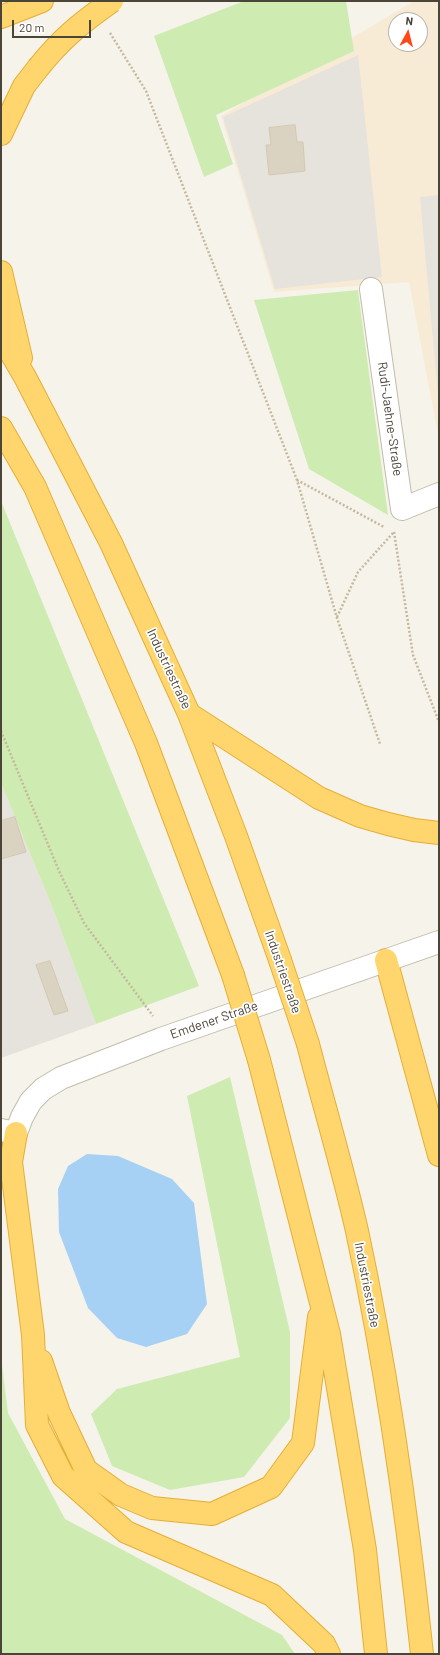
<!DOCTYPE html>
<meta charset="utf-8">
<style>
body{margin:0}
#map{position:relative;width:440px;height:1655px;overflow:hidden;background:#f6f3eb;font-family:Barlow,sans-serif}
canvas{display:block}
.frame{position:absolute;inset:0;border:2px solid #4b4438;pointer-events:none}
.north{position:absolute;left:388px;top:12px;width:40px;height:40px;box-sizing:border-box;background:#fff;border:1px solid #b7b4af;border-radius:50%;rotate:7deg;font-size:11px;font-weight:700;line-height:16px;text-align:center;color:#4b4438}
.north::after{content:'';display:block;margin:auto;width:14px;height:18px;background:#ff4819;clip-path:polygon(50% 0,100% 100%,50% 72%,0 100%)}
.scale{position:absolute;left:12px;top:20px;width:79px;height:18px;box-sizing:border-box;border:2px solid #4b4438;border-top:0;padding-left:5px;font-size:12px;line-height:14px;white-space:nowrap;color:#4b4438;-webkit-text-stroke:3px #fff;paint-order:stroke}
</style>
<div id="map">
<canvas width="440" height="1655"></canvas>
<div class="frame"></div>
<div class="north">N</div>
<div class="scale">20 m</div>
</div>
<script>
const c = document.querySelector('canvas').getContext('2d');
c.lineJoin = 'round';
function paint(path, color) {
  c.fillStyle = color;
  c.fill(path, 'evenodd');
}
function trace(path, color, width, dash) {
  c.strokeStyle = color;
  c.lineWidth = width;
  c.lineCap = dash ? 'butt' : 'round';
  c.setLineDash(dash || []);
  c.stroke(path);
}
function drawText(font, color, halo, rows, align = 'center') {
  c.font = font + ' Barlow,sans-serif';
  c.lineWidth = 3.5;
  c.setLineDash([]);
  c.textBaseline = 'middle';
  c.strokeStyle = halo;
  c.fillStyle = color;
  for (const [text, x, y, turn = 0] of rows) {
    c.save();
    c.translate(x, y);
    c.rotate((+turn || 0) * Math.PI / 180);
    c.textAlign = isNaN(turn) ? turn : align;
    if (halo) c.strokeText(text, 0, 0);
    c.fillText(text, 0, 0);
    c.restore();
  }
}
paint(new Path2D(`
 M414 1H439V440L409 282 274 292 221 116ZM396 20H420V44H396Z`), '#f8ebd6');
paint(new Path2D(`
 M358 55 382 277 275 289 223 117Z
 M439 195V406L420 197Z
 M1 783 53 909 96 1024 1 1058Z`), '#e6e2dc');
paint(new Path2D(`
 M244 1H346L354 51 216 115 233 164 204 177 154 36Z
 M358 290V291L388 515 309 469 254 300Z
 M1 501 199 986 96 1024 53 909 1 783Z
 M230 1077 290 1332V1418L244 1477 170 1490 112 1466 91 1414 117 1389 240 1357 187 1096Z
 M1 1357 8 1413 65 1519 282 1635 295 1654H1Z`), '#ceebb2');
paint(new Path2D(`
 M87 1154 118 1156 172 1179 194 1203 207 1304 187 1334 146 1347 117 1338 88 1308 59 1232 58 1189 68 1166Z`), '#a6d0f4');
const building = new Path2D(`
 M295 125 297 142H303L305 171 269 175 266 145H271L269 128Z
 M15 817 26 852 1 859V821Z
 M50 961 68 1011 54 1015 36 965Z`);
paint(building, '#dbd3c2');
trace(building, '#d3c8b2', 1);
const minor = new Path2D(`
 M371 289 402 509 439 494
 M1 1130 16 1133 22 1117 31 1101 43 1089 61 1078 161 1039 439 942`);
const highway = new Path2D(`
 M1 17 42 1
 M1 134 24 86 38 68
 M1 272 21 358
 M1 336 25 377 111 543 189 714 236 836 280 960
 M1 428 35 487 146 743 233 975
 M189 714 319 798 360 816 388 824 414 830 439 833
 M386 960 439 1155
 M308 1044C324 1106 343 1169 357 1231 387 1371 407 1512 422 1654
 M259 1060 329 1334 365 1550 376 1654
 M16 1133 11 1162 33 1335 37 1425 63 1476 126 1532 272 1595 324 1644 329 1654
 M41 1361 59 1413 86 1470 121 1495 152 1508 212 1514 271 1487 303 1443 319 1317`);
trace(minor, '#c2bcac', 24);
trace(highway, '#e5ae36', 24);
trace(new Path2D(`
 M110 33 146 91 297 480 337 618 380 744
 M297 480 384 527
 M394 532 413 655 439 722
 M337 617 358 572 393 533
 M1 731 59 871 84 923 153 1016`), '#c5b99d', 2.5, [2, 2]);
trace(minor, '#fff', 22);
trace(highway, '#ffd66d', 22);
const highwayBridge = new Path2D(`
 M38 68C62 38 81 23 112 1
 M280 960 308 1044
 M233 975 259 1060`);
trace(highwayBridge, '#e5ae36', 24, []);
trace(highwayBridge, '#ffd66d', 22);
drawText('13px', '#4b4438', '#fff', [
 ["Rudi-Jaehne-Straße",390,419,82],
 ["Industriestraße",169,669,65],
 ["Industriestraße",283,972,71],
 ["Emdener Straße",214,1020,-19],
 ["Industriestraße",367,1285,79]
]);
</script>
